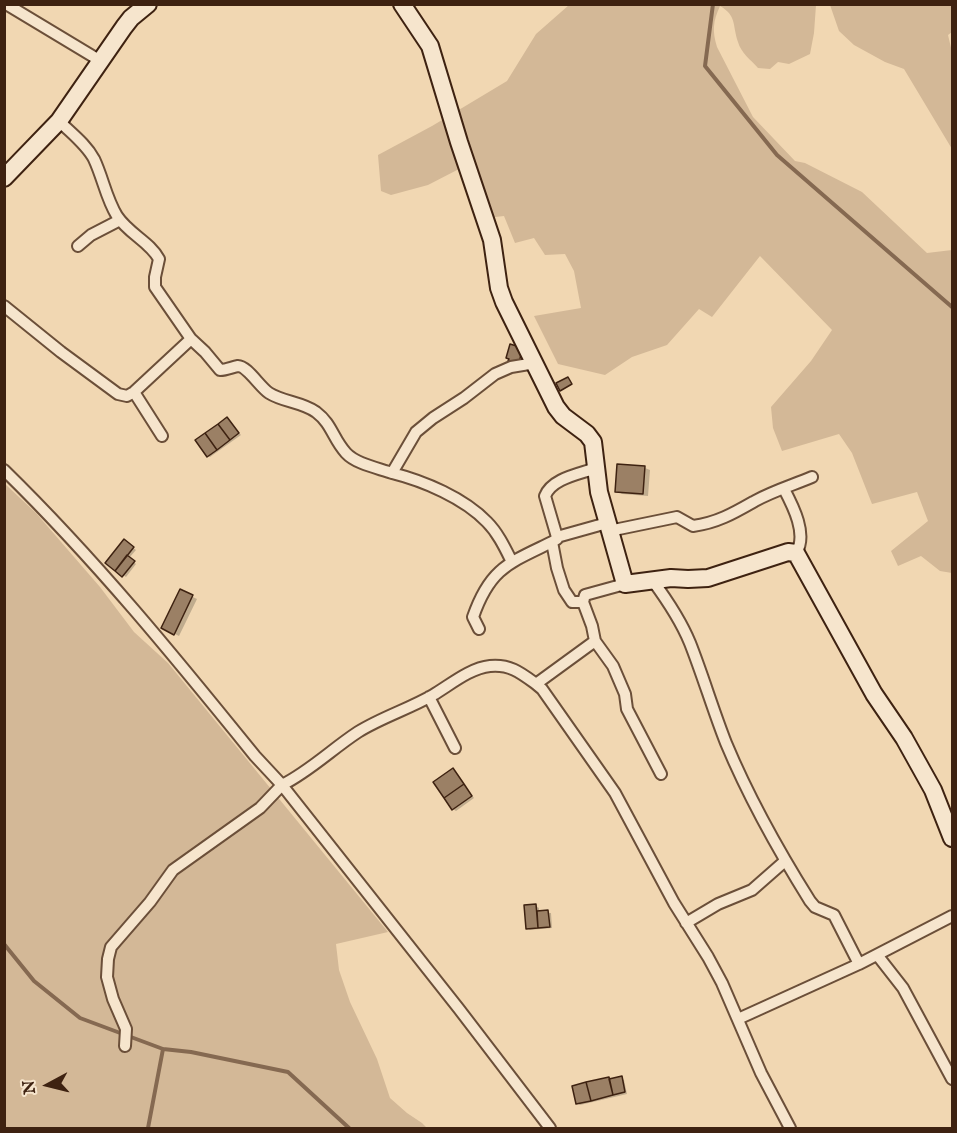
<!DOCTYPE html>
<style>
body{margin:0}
#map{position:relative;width:957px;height:1133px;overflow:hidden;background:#f1d7b2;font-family:"IM FELL English",serif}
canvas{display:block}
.frame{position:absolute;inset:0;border:6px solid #3e2211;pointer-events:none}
.north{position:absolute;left:18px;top:1055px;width:60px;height:60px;-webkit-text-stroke:4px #f6e5cd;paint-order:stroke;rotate:263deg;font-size:16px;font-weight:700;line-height:24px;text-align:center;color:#3e2211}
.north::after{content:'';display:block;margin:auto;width:21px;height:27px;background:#3e2211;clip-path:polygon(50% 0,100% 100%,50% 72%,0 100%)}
</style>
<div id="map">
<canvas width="957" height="1133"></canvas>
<div class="frame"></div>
<div class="north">N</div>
</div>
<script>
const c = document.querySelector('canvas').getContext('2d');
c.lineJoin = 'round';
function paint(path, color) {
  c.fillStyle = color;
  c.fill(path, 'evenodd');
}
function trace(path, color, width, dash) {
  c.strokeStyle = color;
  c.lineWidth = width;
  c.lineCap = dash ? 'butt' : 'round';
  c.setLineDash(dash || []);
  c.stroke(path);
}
paint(new Path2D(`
 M612 4 816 5 814 33 810 54 789 64 778 62 770 69 758 68C751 60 741 53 738 42 732 24 737 16 720 6 713 21 712 31 717 47L753 117 795 161 805 163 862 192 927 253 952 250V573L940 571 921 556 898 566 891 551 928 521 917 492 872 504 852 453 839 434 782 451 773 428 771 407 811 361 832 330 760 256 712 317 699 309 667 345 632 357 605 375 558 364 534 316 581 308 574 271 565 254 545 255 534 238 515 243 504 216 478 219 459 169 428 185 391 195 381 191 378 155 432 126 507 81 536 34 569 5C580 5 602 8 612 4Z
 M830 5H952V32L948 35 952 52V149L904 69 885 62 854 45 839 31Z
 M4 483 36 513 100 587 134 632 168 663 388 932 336 944 339 970 350 1002 377 1059 390 1098 407 1113 422 1123 427 1128H5Z`), '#d3b897');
paint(new Path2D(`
 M227 419 241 435 210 457 208 456Z
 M645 468 650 470 648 496 622 494 617 491Z
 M127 543 136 550 129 558 136 564 126 577 107 563Z
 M180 591 197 599 179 636 163 628Z
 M453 770 474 798 456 811 453 809Z
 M536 906 539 908V912L551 913 552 928 530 930 527 928Z
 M621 1078 624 1080 627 1094 580 1105 577 1103Z`), '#0003');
trace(new Path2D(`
 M713 4 705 66 777 155 952 307
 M4 944 34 981 80 1018 163 1049 191 1052 288 1072 349 1128
 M148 1128 163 1049`), '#856951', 4);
const building = new Path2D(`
 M510 344 523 348 519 362 508 361 509 359 506 358Z
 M568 377 572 384 560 391 556 383Z
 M227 417 239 433 230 440 218 424Z
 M218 424 230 440 217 450 205 433Z
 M205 433 217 450 207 457 195 440Z
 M617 464 645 466 643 494 615 492Z
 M124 539 134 547 115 571 105 563Z
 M127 555 135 561 122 577 115 571Z
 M180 589 193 595 174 635 161 628Z
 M453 768 464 784 444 798 433 782Z
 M464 784 472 796 452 810 444 798Z
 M536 904 538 928 526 929 524 905Z
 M548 910 550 927 538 928 537 911Z
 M622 1076 625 1092 613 1095 609 1079Z
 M609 1077 613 1095 591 1101 586 1082Z
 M586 1082 591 1101 576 1104 572 1086Z`);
paint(building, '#9b8065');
trace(building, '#3e2211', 1.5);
const street = new Path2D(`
 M6 4 99 60
 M59 121C71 133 86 144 94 159 103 178 106 198 117 216 129 234 150 242 159 259L155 277V287L191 339 205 352 220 370C227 370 232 367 238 366 247 366 260 387 269 393 283 402 302 402 316 412 332 424 333 439 346 453 356 464 378 468 392 473L416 432 433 418 464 398 495 374 511 367 535 363
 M78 246 91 235 120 220
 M4 306 61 352 118 394 127 396 134 392 191 339
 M134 392 162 436
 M596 468C580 474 552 478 545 496L557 537 607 523
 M4 470C95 559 175 657 255 756L282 785C310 771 332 749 358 732 382 717 409 709 433 695 450 685 470 668 490 666 510 664 521 673 536 684
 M392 473C424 481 464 498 487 522 498 533 505 548 512 562
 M784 489C793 506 808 535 796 553
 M609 531 677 517 693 526C717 523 734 513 755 501 773 491 793 485 812 477
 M557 539 552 542 557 568 564 590 572 602H583
 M653 581C667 600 681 621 690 643 703 676 713 710 726 743 749 798 778 850 810 901L815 907 834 915 859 964 952 916
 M625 584 585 595 583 602 592 626 595 641 536 684 542 689 615 793 674 903 708 957 722 983 761 1073 790 1128
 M479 629 473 617C490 568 509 563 552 542
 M595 641 613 666 625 694 627 709 661 774
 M429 697 455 748
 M686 923 718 904 752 890 785 861
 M878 956 903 988 952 1079
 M738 1019 859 964
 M125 1046 126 1029 113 999 107 977 108 959 111 947 150 902 173 870 260 808 282 785 459 1009 550 1128`);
const secondary = new Path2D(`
 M402 4 430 46 459 142 492 240 499 288 504 302 556 407 563 416 587 434 593 442 599 492 625 584 671 578 688 579 708 578 788 552 796 553 874 694 904 738 933 790 952 838
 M4 178 59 121 124 27 131 18 148 4`);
trace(street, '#6b4f39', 14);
trace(secondary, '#3e2211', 20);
trace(street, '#f6e5cd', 10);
trace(secondary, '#f6e5cd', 16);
</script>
